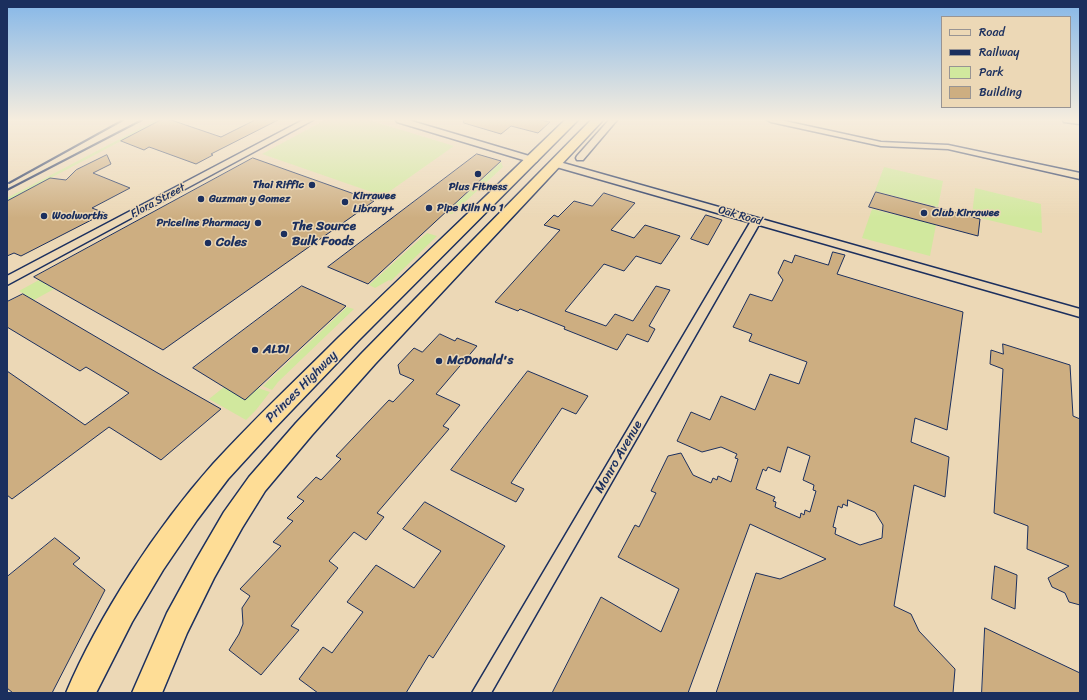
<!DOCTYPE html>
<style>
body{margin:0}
#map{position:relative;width:1087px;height:700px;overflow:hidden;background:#ecd8b6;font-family:Sriracha,sans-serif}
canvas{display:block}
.frame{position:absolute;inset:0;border:8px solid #1b2f5e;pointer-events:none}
.legend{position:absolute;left:941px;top:16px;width:130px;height:92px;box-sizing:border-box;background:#ecd8b6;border:1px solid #989493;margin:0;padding:5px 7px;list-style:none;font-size:12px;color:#1b2f5e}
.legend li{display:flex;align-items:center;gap:8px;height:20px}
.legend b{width:20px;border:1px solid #989493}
</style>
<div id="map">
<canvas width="1087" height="700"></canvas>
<div class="frame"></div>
<ul class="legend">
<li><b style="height:5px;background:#ecd8b6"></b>Road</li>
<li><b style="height:5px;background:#1b2f5e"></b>Railway</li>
<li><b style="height:11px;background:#d1e89e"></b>Park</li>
<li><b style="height:11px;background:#cdae81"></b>Building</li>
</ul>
</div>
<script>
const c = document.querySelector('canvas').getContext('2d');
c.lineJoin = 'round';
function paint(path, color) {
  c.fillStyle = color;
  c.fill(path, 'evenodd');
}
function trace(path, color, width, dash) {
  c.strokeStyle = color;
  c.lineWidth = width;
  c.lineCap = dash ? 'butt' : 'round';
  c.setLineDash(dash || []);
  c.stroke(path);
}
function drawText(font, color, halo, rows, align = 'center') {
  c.font = font + ' Sriracha,sans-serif';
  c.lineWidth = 3;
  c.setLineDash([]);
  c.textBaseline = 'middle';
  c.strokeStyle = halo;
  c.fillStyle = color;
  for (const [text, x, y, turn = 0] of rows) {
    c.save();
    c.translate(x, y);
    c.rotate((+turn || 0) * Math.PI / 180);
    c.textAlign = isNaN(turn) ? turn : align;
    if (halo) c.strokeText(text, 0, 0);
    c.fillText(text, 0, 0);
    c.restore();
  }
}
paint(new Path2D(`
 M156 120H161L7 201V198Z
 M325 120H369L454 146 383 196 262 154Z
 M501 162 503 167 452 214 446 213Z
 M884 167 943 181 938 207 875 191Z
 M975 188 1041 204 1042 233 972 216Z
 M872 209 936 225 930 256 862 238Z
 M427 233 437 236 391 281 389 280 375 288 369 285Z
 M39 280 54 289 34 300 19 291Z
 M347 307 354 309 278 382 272 390 263 386Z
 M224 387 258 388 270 392 256 410 246 420 209 399Z`), '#d1e89e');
const building = new Path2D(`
 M161 120H171L221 137 255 120H278L211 154 213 155 196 164 152 148 149 147 144 150 121 141Z
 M464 120H540L550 122 538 133 511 126 501 134 464 123Z
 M477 154 501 161 368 284 328 267Z
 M107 155 111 164 93 173 130 188 92 208 105 213 21 256 14 253 7 256V201L50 178 66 180 76 170Z
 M253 158 374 201 163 350 34 277Z
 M876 192 980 219 978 236 869 207Z
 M604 193 635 203 611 230 634 238 645 225 680 236 661 264 636 256 624 271 604 264 565 311 606 326 615 314 633 321 656 286 670 290 649 326 655 329 648 342 627 334 617 350 564 329 565 327 520 309 518 311 495 302 560 230 544 225 554 215 558 217 574 201 592 206Z
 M706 215 722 220 708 245 691 239Z
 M833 252 845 255 837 274 963 312 947 430 915 418 911 442 949 457 945 497 914 485 894 606 911 614 919 631 955 669 953 693H716L756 573 780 579 826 559 750 524 688 693H552L601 597 661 632 679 589 618 557 635 525 639 527 656 493 651 491 668 456 681 453 693 475 711 483 713 478 717 480 718 476 731 482 738 459 735 458 737 454 721 447 702 452 677 441 691 412 710 420 721 396 755 410 770 374 799 384 807 362 749 341 752 334 733 327 750 294 772 301 783 280 778 273 784 260 792 263 795 255 828 265ZM788 447 810 456 803 480 814 485 813 490 816 491 810 512 805 510 804 515 801 513 800 518 775 507 776 502 773 501 775 497 756 489 763 469 766 471 768 467 780 472ZM848 500 875 512 883 525 882 538 860 545 835 534 836 528 833 527 838 506 842 508 843 504 847 506Z
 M302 286 346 306 245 400 193 368Z
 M23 294 156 372 221 409 161 460 109 427 12 499 7 495V371L85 425 129 393 86 367 80 371 7 327V302Z
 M440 334 455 341 457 338 477 346 436 394 460 405 443 426 449 429 377 513 384 517 366 540 354 532 329 561 338 568 291 626 299 630 261 675 229 650 239 634 243 624 242 608 250 596 240 589 281 546 273 542 293 521 287 518 304 501 297 497 316 477 321 480 341 459 336 456 389 400 393 402 414 380 400 374 398 365 414 348 422 352Z
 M1003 344 1070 365 1073 416 1080 419V605L1069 602 1065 593 1052 587 1048 578 1069 566 1027 549 1028 526 994 513 1003 369 990 364 991 350 1003 354Z
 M528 371 588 396 576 414 562 408 511 483 524 489 516 502 451 470Z
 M425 502 505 546 433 658 429 655 406 693H318L299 679 323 647 332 653 363 612 347 602 376 565 414 588 441 551 403 529Z
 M55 538 80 558 73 564 105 590 52 693H13L7 688V577Z
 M995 566 1017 575 1015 609 992 599Z
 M985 628 1080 673V693H982Z`);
paint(building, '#cdae81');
trace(building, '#1b2f5e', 1);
const minor = new Path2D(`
 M609 120H617L583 160H577L576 158 577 156Z
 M767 120H780L881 142 948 145 1080 173V179L948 149 881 146 771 122Z
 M1063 120H1080V124L1064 122Z
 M756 218 761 221 491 693H472L751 221Z`);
const tertiary = new Path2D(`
 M303 120H313L7 285V276Z
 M396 120H408L536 158 538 160 536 162H530L397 122Z
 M556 161 1080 309V317L553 166 551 164Z`);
const trunk = new Path2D(`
 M565 120H578L359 340 271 432 228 479 197 520 163 570 132 622 96 693H66C99 615 157 527 213 464 253 420 296 380 338 338 413 265 490 193 565 120Z
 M591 120H603L375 364 312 435 265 491 242 528 214 578 187 633 162 693H132L167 613 196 560 224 512 249 477 296 423 361 354Z`);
trace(minor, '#1b2f5e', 3);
trace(tertiary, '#1b2f5e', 3);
trace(trunk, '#1b2f5e', 3);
paint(minor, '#ecd8b6');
paint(tertiary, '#ecd8b6');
paint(trunk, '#fedd96');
trace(new Path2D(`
 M9 183 123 120
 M7 190 142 120`), '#1b2f5e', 2);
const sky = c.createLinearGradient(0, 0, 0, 218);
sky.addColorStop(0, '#85b7e8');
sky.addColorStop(0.55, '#f6edde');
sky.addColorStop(1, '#f6edde00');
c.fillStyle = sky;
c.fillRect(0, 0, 1087, 218);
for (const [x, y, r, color] of [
 [478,174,4,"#1b2f5e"],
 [312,185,4,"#1b2f5e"],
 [201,199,4,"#1b2f5e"],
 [345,202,4,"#1b2f5e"],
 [429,208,4,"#1b2f5e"],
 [924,213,4,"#1b2f5e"],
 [44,216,4,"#1b2f5e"],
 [258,223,4,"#1b2f5e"],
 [284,234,4,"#1b2f5e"],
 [208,243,4,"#1b2f5e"],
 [255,350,4,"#1b2f5e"],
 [439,361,4,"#1b2f5e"]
]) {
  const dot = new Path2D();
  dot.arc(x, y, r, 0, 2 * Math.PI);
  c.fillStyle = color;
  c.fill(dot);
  trace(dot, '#ecd8b6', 1.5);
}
drawText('bold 11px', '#1b2f5e', '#ecd8b6', [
 ["Thai Riffic",304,185,"right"],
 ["Plus Fitness",478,187,"center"],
 ["Kirrawee",353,196],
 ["Library+",353,209],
 ["Guzman y Gomez",209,199],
 ["Pipe Kiln No 1",437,208],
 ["Club Kirrawee",932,213],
 ["Woolworths",52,216],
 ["Priceline Pharmacy",250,223,"right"]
], 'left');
drawText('11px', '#1b2f5e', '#ecd8b6', [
 ["Flora Street",158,201,-28],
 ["Oak Road",740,216,16]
]);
drawText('bold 13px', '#1b2f5e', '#ecd8b6', [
 ["The Source",292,227],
 ["Bulk Foods",292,242],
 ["Coles",216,243],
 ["ALDI",263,350],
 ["McDonald's",447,361]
], 'left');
drawText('13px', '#1b2f5e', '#ecd8b6', [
 ["Princes Highway",302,387,-45],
 ["Monro Avenue",619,457,-60]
]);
</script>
